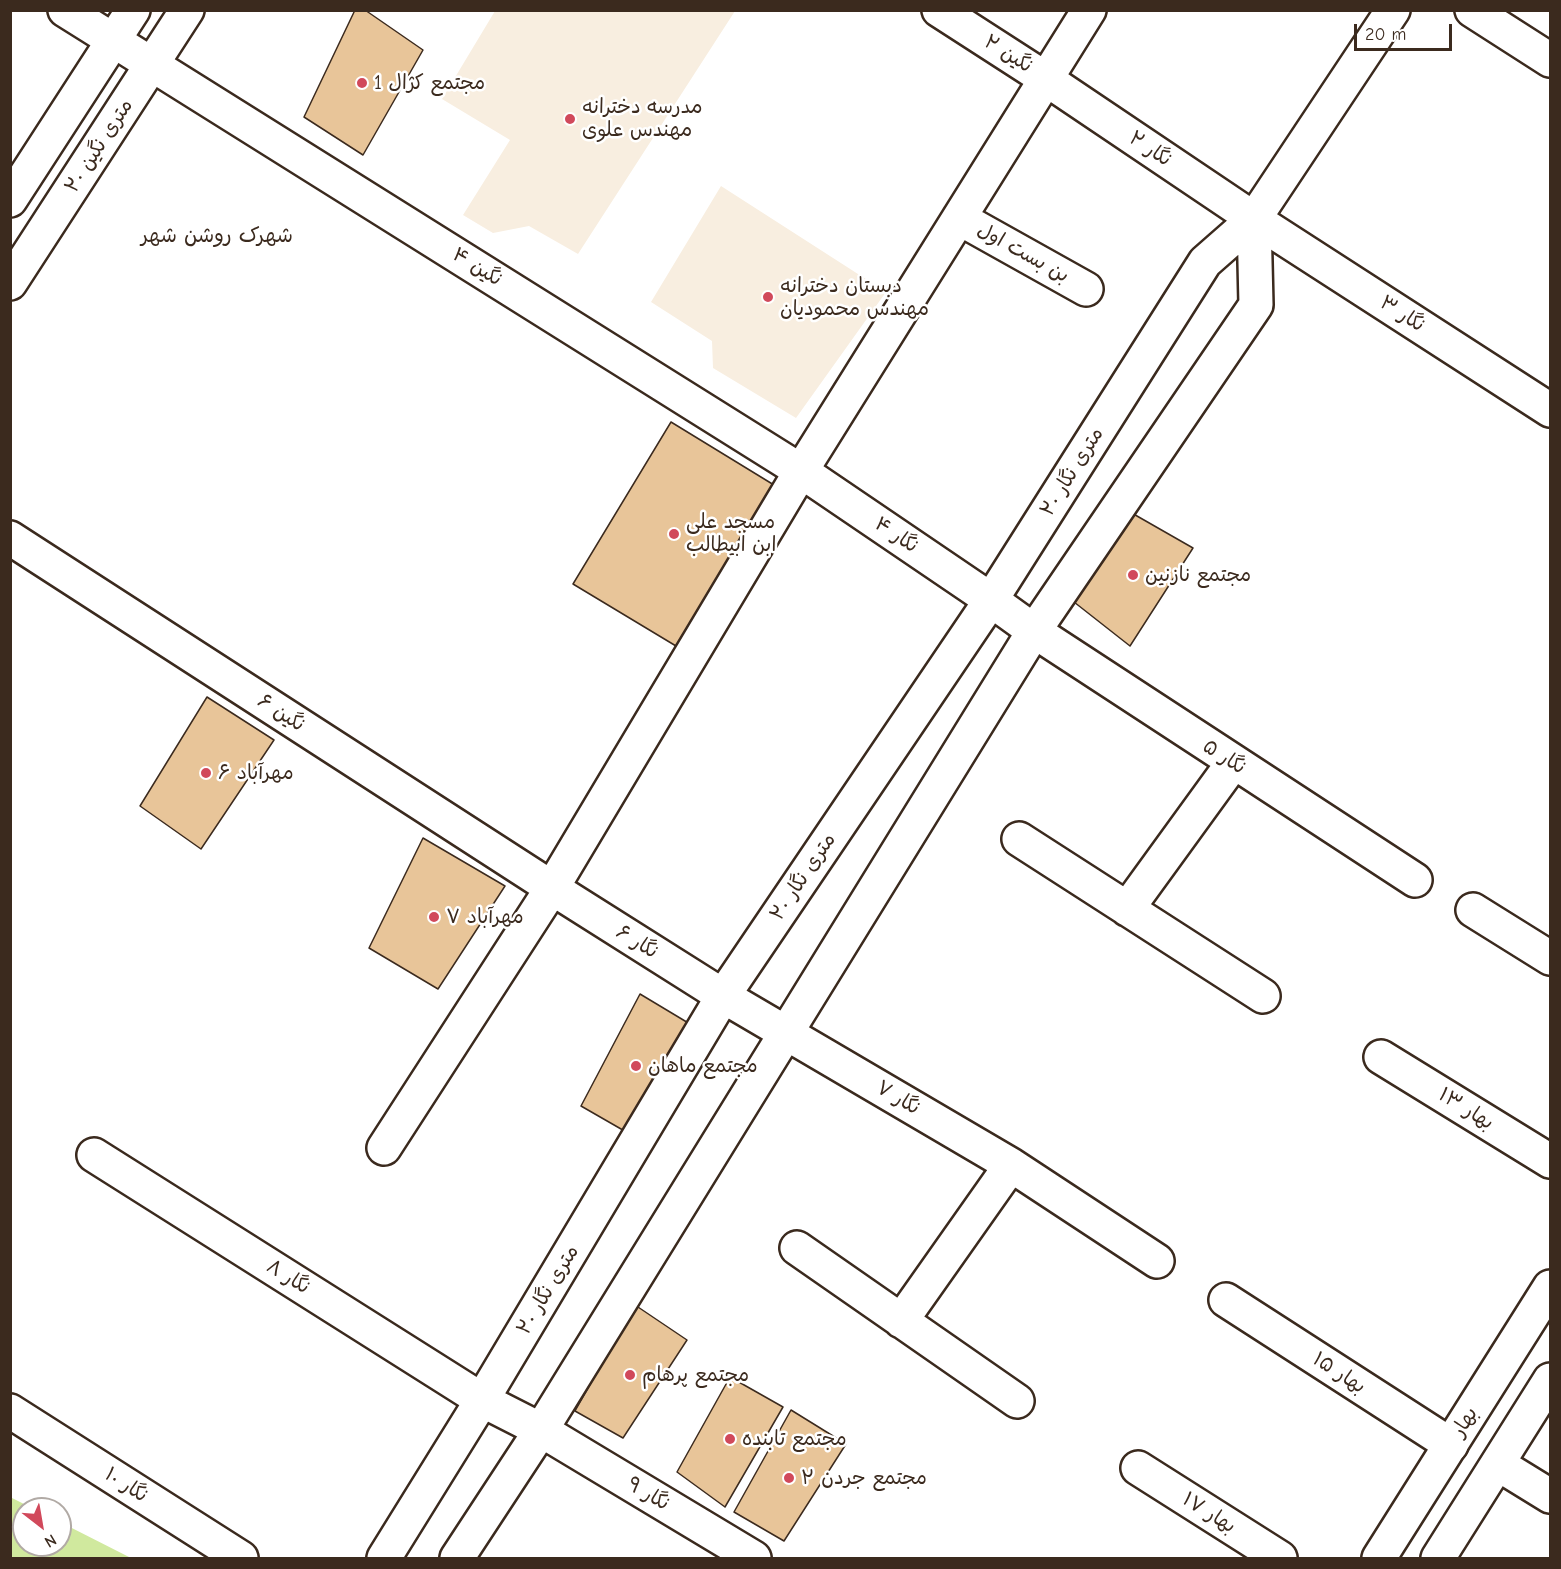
<!DOCTYPE html>
<meta charset="utf-8">
<style>
body{margin:0}
#map{position:relative;width:1561px;height:1569px;overflow:hidden;background:#fff;font-family:"Comic Neue",sans-serif}
canvas{display:block}
.frame{position:absolute;inset:0;border:12px solid #3b2a1e;pointer-events:none}
.north{position:absolute;left:12px;top:1497px;width:60px;height:60px;box-sizing:border-box;background:#fff;border:2px solid #b1aaa5;border-radius:50%;rotate:149deg;font-size:16px;font-weight:700;line-height:24px;text-align:center;color:#3b2a1e}
.north::after{content:'';display:block;margin:auto;width:21px;height:27px;background:#d1495b;clip-path:polygon(50% 0,100% 100%,50% 72%,0 100%)}
.scale{position:absolute;left:1354px;top:24px;width:98px;height:27px;box-sizing:border-box;border:3px solid #3b2a1e;border-top:0;padding-left:8px;font-size:18px;line-height:21px;white-space:nowrap;color:#3b2a1e;-webkit-text-stroke:4px #fff;paint-order:stroke}
</style>
<div id="map">
<canvas width="1561" height="1569"></canvas>
<div class="frame"></div>
<div class="north">N</div>
<div class="scale">20 m</div>
</div>
<script>
const c = document.querySelector('canvas').getContext('2d');
c.lineJoin = 'round';
function paint(path, color) {
  c.fillStyle = color;
  c.fill(path, 'evenodd');
}
function trace(path, color, width, dash) {
  c.strokeStyle = color;
  c.lineWidth = width;
  c.lineCap = dash ? 'butt' : 'round';
  c.setLineDash(dash || []);
  c.stroke(path);
}
function drawText(font, color, halo, rows, align = 'center') {
  c.font = font + ' "Comic Neue","Playpen Sans Arabic",sans-serif';
  c.lineWidth = 5;
  c.setLineDash([]);
  c.textBaseline = 'middle';
  c.strokeStyle = halo;
  c.fillStyle = color;
  for (const [text, x, y, turn = 0] of rows) {
    c.save();
    c.translate(x, y);
    c.rotate((+turn || 0) * Math.PI / 180);
    c.textAlign = isNaN(turn) ? turn : align;
    if (halo) c.strokeText(text, 0, 0);
    c.fillText(text, 0, 0);
    c.restore();
  }
}
paint(new Path2D(`
 M495 11H735L578 254 529 226 493 233 463 215 510 140 442 99Z
 M721 186 886 292 796 418 713 368 712 341 651 302Z`), '#f8eee0');
paint(new Path2D(`
 M10 1497 34 1509H24V1545H60V1522L131 1558H11Z`), '#d0e99e');
const building = new Path2D(`
 M355 10H365L423 50 363 155 304 117Z
 M671 422 774 485 676 646 573 584Z
 M1130 512 1193 548 1130 646 1074 602Z
 M207 697 274 740 201 849 140 806Z
 M423 838 505 886 438 989 369 948Z
 M640 994 695 1027 628 1133 581 1106Z
 M635 1305 687 1340 623 1438 575 1411Z
 M730 1377 783 1407 725 1507 677 1472Z
 M791 1410 846 1444 784 1541 734 1512Z`);
paint(building, '#e8c599');
trace(building, '#3b2a1e', 1.5);
const minor = new Path2D(`
 M65 10 801 471 991 600
 M939 10 1046 79 1254 219 1550 410
 M1472 10 1550 60
 M959 218 1086 289
 M10 538 552 888 723 996 1011 1165 1157 1261
 M1034 631 1415 880
 M1019 839 1263 996
 M1127 909 1233 763
 M1473 910 1550 958
 M1381 1057 1550 1161
 M384 1148 552 888 801 471 1089 10
 M94 1155 482 1400 541 1430 754 1558
 M797 1248 1017 1401
 M1226 1300 1451 1445
 M901 1321 1011 1165
 M10 1411 241 1558
 M1498 1464 1550 1496
 M1138 1468 1280 1558`);
const tertiary = new Path2D(`
 M10 200 133 10
 M10 283 187 10
 M991 600 1034 631
 M384 1558 482 1400 723 996 991 600 1205 262 1254 219 1393 10
 M457 1558 541 1430 1034 631 1256 305 1254 219
 M1379 1558 1550 1287
 M1438 1558 1550 1380`);
trace(minor, '#3b2a1e', 38);
trace(tertiary, '#3b2a1e', 38);
trace(minor, '#fff', 33);
trace(tertiary, '#fff', 33);
for (const [x, y, r, color] of [
 [362,83,6,"#d1495b"],
 [570,119,6,"#d1495b"],
 [768,297,6,"#d1495b"],
 [674,534,6,"#d1495b"],
 [1133,575,6,"#d1495b"],
 [206,773,6,"#d1495b"],
 [434,917,6,"#d1495b"],
 [636,1066,6,"#d1495b"],
 [630,1375,6,"#d1495b"],
 [730,1439,6,"#d1495b"],
 [789,1478,6,"#d1495b"]
]) {
  const dot = new Path2D();
  dot.arc(x, y, r, 0, 2 * Math.PI);
  c.fillStyle = color;
  c.fill(dot);
  trace(dot, '#fff', 2);
}
drawText('20px', '#3b2a1e', '#fff', [
 ["نگین ۲",1008,54,32],
 ["۲۰ متری نگین",99,146,-57],
 ["نگار ۲",1150,149,34],
 ["بن بست اول",1023,253,29],
 ["نگین ۴",477,267,32],
 ["نگار ۳",1402,314,33],
 ["۲۰ متری نگار",1072,472,-58],
 ["نگار ۴",896,535,34],
 ["نگین ۶",281,713,33],
 ["نگار ۵",1224,757,33],
 ["۲۰ متری نگار",803,877,-56],
 ["نگار ۶",637,942,32],
 ["نگار ۷",898,1098,31],
 ["بهار ۱۳",1466,1109,32],
 ["نگار ۸",288,1277,32],
 ["۲۰ متری نگار",548,1290,-59],
 ["بهار ۱۵",1339,1373,33],
 ["بهار",1465,1422,-58],
 ["نگار ۱۰",126,1485,33],
 ["نگار ۹",648,1494,31],
 ["بهار ۱۷",1209,1513,32]
]);
drawText('20px', '#3b2a1e', '#fff', [
 ["مجتمع کژال 1",374,83],
 ["مدرسه دخترانه",582,107],
 ["مهندس علوی",582,130],
 ["دبستان دخترانه",780,286],
 ["مهندس محمودیان",780,309],
 ["مسجد علی",686,522],
 ["ابن ابیطالب",686,545],
 ["مجتمع نازنین",1145,575],
 ["مهرآباد ۶",218,773],
 ["مهرآباد ۷",446,917],
 ["مجتمع ماهان",648,1066],
 ["مجتمع پرهام",642,1375],
 ["مجتمع تابنده",742,1439],
 ["مجتمع جردن ۲",801,1478]
], 'left');
drawText('21px', '#3b2a1e', '#fff', [
 ["شهرک روشن شهر",217,236]
]);
</script>
